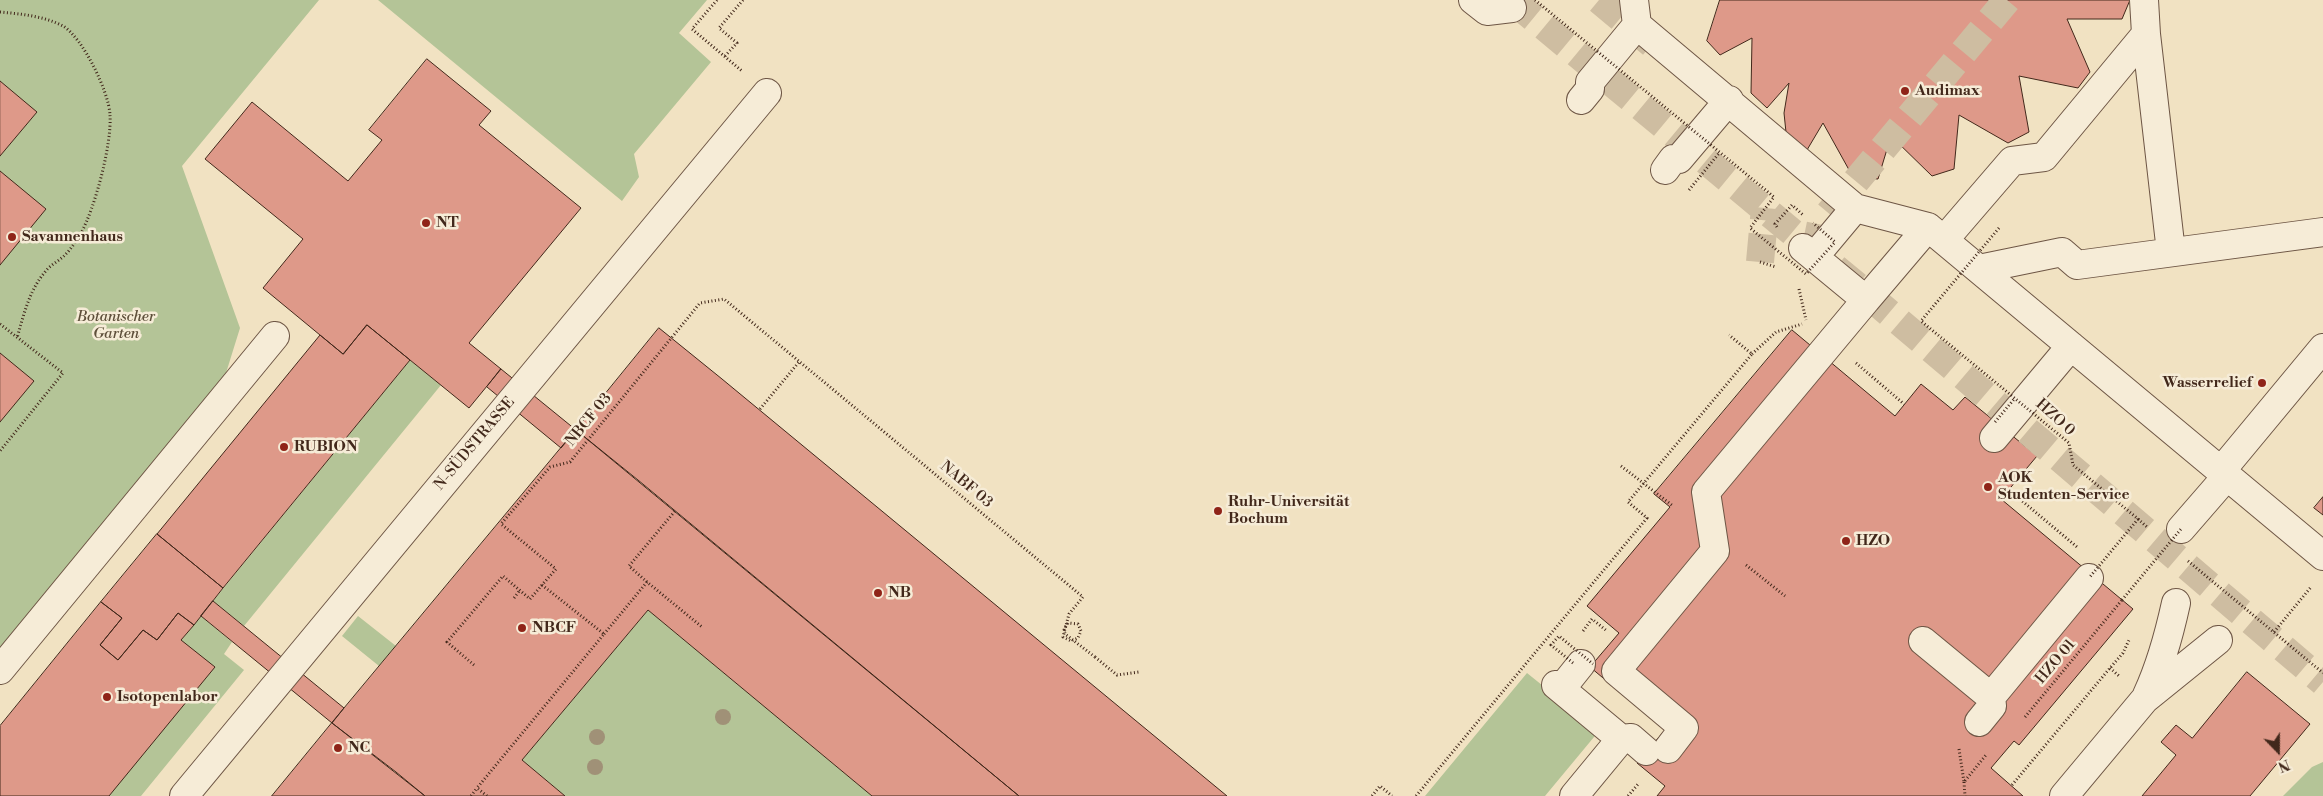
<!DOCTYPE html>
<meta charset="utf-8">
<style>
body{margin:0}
#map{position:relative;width:2323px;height:796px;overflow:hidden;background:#f1e2c2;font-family:"Libre Bodoni",serif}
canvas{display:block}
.north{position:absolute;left:2253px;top:726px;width:50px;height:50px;-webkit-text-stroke:4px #f6ecd7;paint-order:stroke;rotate:158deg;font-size:14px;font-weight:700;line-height:20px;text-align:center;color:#42281b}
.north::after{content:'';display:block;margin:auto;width:18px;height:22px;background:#42281b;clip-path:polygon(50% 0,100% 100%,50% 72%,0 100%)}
</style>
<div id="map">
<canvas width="2323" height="796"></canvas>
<div class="north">N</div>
</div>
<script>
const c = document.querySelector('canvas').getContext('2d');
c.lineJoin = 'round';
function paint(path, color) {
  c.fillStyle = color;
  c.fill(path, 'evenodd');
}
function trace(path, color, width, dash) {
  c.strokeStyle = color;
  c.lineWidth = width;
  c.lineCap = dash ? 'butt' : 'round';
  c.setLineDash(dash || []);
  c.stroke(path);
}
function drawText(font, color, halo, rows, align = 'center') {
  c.font = font + ' "Libre Bodoni",serif';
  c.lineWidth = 5;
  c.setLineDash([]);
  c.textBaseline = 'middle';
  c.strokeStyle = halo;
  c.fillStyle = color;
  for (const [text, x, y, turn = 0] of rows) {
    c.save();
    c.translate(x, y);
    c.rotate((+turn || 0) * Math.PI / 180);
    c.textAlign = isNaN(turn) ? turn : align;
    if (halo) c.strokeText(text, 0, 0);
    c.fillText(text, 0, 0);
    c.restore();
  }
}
paint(new Path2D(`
 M0 0H319L182 166 240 328 226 373 0 649Z
 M378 0H707L679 33 711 62 634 154 639 177 622 201Z
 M410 360 441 385 244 626 213 601Z
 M648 610 872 796H565L522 760Z
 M201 616 232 642 224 654 244 670 141 796H109L181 640Z
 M358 616 396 646 379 666 342 636Z
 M1527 673 1599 731 1545 796H1425Z
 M2323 762V796H2283L2312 767Z`), '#b4c497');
const building = new Path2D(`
 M1720 0H2130L2122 19H2067L2090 72 2078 88 2019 76 2029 132 2008 143 1959 115 1954 169 1932 176 1891 136 1878 179 1853 177 1823 123 1804 155 1787 142 1784 113 1789 83 1767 108 1751 93 1752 38 1720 55 1707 41Z
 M427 59 491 111 479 125 581 208 469 343 501 369 469 408 367 325 343 354 263 288 303 239 205 159 252 102 348 181 382 140 369 130Z
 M0 81 37 112 0 156Z
 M0 171 46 209 0 265Z
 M367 325 410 360 223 588 157 534 320 335 343 354Z
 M659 328 722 379 1227 796H1019L576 430Z
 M1792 330 1895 416 1921 384 1953 410 1965 397 2037 456 2001 499 2133 609 2019 745 2014 741 1991 768 2023 796H1657L1665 786 1637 763 1665 730 1590 667 1619 633 1587 606 1670 507 1654 494Z
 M0 353 34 381 0 422Z
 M501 369 576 430 561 448 487 387Z
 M576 430 638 480 1019 796H872L648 610 522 760 565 796H425L332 723Z
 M2323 497V515L2314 508Z
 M157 534 223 588 194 625 178 613 157 640 143 630 118 660 100 645 122 618 101 602Z
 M213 601 344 708 332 723 201 616Z
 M101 602 122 618 100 645 118 660 143 630 157 640 178 613 194 625 181 640 215 667 109 796H0V726Z
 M2247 672 2310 724 2250 796H2142L2176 755 2161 742 2176 725 2192 738Z
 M332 723 396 772 425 796H272Z`);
paint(building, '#de9989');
trace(building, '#42281b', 1);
trace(new Path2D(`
 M1512 0 1862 290 2323 682
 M1599 0 1652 44
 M1815 252 1821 223 2007 0
 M1760 262 1765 208`), '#cebda1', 28, [28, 14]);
const minor = new Path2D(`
 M1473 0 1487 11 1512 8
 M1634 0 1637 25 1855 208 1928 227 2323 556
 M2144 0 2146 34 2171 252
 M1581 100 1590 89V82L1637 25
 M1665 170 1673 159H1679L1729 100
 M1944 240 2012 161 2044 157 2146 34
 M1814 257 1855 208
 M1979 269 2062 252 2077 265 2323 232
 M1866 300 1928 227
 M1994 438 2071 346
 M2221 471 2323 348
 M2181 529 2227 476
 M1923 641 1991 697 2089 578
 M0 670 275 336
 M1556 685 1621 739 1574 796
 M1561 689 1581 664
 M2147 695C2161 665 2169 635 2176 603
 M1979 722 1992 706 1991 697
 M1621 739 1631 738 1646 751
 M1668 749 1684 728 1616 671 1715 551 1706 492 1866 300 1803 248
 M184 796 767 93
 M2064 796 2145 699 2218 640`);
trace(minor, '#6e5645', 30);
trace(new Path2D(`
 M717 0 692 29 742 71
 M0 12C21 14 44 16 63 26 83 38 109 92 110 115 112 144 95 208 81 233 77 240 71 249 65 255 59 261 50 265 45 272 29 291 24 314 17 338
 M725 56 737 43 719 28 743 0
 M1777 227 1775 224 1792 205 1803 215
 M1760 262 1776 267
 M1799 289 1806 320
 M0 324 63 373 0 451
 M1752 354 1776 332 1802 324
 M1856 363 1904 404
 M760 409 799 362
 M1621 466 1673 506
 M2009 490 2077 547
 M2138 519 2147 527
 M2188 561 2323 673
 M1746 565 1785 596
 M647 582 629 566 675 511
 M514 598 520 590
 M1583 631 1592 619 1607 631
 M2274 632 2311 587
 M604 634 647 582 702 627
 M1095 657 1117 675 1139 672
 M474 665 447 642 503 576 530 599 542 585
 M2110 668 2119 676
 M2025 717 2122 600
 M1959 749 1964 782 1986 755
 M1964 782 1965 796
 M2012 785 2110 668 2123 653 2129 640
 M471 796 477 788
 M487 796 477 788 604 634 542 585 556 569 501 524 550 467 570 462 700 303 724 299 1083 597 1069 614 1063 637 1071 641 1078 638 1081 631 1078 624 1068 623 1064 629
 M1372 796 1380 786 1392 796
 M1416 796 1647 518 1628 502 1752 354 1729 335
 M1628 796 1639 783`), '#42281b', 3, [1, 2.5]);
trace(minor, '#f6ecd7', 28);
trace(new Path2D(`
 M1535 0 1774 197 1750 228 1806 274 1835 242 1813 223
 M1689 190 1720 152
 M1999 228 1921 321 2069 443 2073 465 2138 519 2089 578
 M1995 422 2015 398
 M2122 600 2181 529
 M1064 629 1065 634 1095 657
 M1573 663 1551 645 1559 636 1593 664`), '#42281b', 3, [1, 2.5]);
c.fillStyle = '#a09177';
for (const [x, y] of [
 [723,717],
 [597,737],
 [595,767]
]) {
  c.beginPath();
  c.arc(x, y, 8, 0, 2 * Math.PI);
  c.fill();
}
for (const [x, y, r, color] of [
 [1905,91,5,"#8f2418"],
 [426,223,5,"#8f2418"],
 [12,237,5,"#8f2418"],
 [2262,383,5,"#8f2418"],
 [284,447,5,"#8f2418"],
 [1988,487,5,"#8f2418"],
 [1218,511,5,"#8f2418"],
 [1846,541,5,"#8f2418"],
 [878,593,5,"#8f2418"],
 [522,628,5,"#8f2418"],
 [107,697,5,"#8f2418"],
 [338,748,5,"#8f2418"]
]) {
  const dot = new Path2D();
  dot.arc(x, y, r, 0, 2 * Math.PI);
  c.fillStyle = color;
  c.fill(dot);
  trace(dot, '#f6ecd7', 2);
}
drawText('bold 15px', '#42281b', '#f6ecd7', [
 ["Audimax",1915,91],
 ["NT",436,223],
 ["Savannenhaus",22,237],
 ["Wasserrelief",2252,383,"right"],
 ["RUBION",294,447],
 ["AOK",1998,478],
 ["Studenten-Service",1998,495],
 ["Ruhr-Universität",1228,502],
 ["Bochum",1228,519],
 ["HZO",1856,541],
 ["NB",888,593],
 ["NBCF",532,628],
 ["Isotopenlabor",117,697],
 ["NC",348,748]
], 'left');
drawText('italic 15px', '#5e4f3a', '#f6ecd7', [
 ["Botanischer",116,317],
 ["Garten",116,334]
]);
drawText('15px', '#42281b', '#f6ecd7', [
 ["HZO 0",2055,418,42],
 ["NBCF 03",589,420,-51],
 ["N-SÜDSTRASSE",475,444,-50],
 ["NABF 03",966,485,40],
 ["HZO 01",2056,662,-50]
]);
</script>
